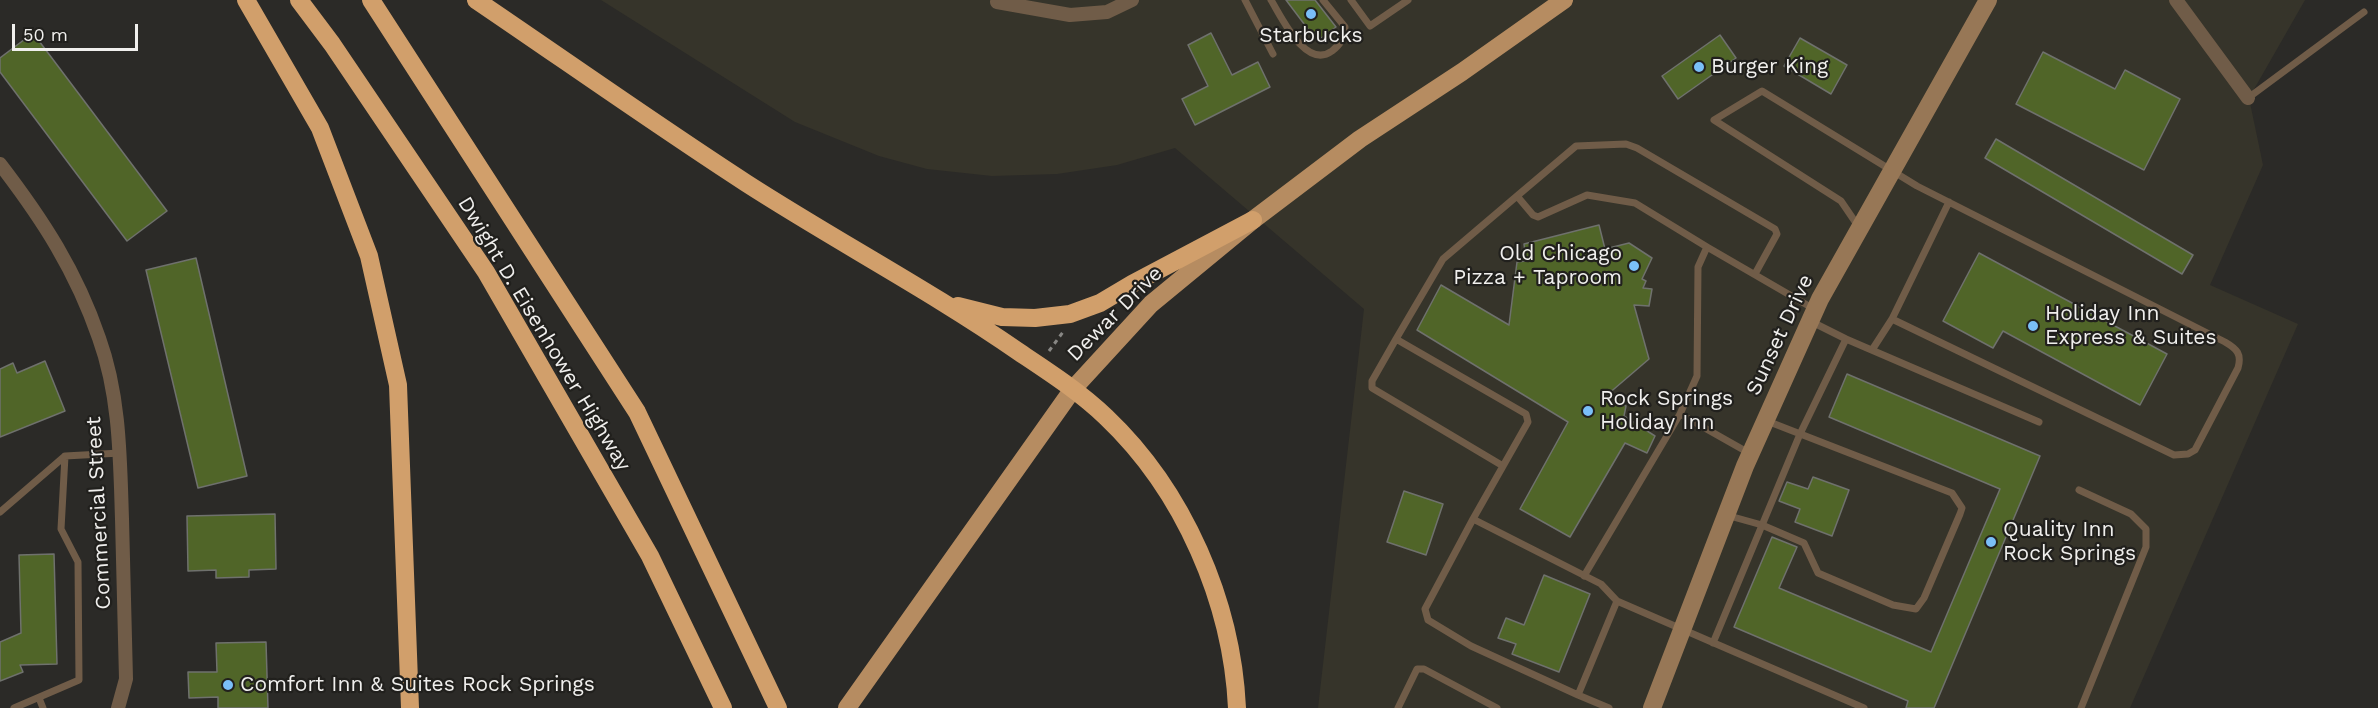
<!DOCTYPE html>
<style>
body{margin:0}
#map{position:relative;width:2378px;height:708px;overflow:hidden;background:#2b2a27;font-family:"Work Sans",sans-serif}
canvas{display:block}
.scale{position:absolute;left:12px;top:24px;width:126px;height:27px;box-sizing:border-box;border:3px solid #f0efed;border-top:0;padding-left:8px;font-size:18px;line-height:21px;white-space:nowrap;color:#f0efed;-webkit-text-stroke:4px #21201d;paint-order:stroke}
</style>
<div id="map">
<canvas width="2378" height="708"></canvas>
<div class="scale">50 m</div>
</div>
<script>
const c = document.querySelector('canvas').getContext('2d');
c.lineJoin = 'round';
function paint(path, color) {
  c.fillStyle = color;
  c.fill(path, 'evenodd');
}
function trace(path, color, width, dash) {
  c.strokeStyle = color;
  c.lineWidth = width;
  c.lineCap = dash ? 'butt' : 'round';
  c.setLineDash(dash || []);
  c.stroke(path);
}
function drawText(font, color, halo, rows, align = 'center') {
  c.font = font + ' "Work Sans",sans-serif';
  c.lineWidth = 4.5;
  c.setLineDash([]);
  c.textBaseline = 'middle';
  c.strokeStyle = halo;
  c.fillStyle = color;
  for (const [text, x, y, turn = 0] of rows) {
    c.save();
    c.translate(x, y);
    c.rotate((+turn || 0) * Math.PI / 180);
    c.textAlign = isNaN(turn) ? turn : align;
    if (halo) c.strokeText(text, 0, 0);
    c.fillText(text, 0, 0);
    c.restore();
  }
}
paint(new Path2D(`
 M601 0H2305L2249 98 2263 165 2210 285 2298 324 2130 708H1318L1364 309 1175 148 1117 165 1057 174 992 176 927 169 879 156 795 122Z`), '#36342a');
const building = new Path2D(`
 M1286 0H1315L1336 27 1317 41Z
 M33 33 167 211 127 241 0 72V58Z
 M1211 33 1232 75 1258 62 1270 87 1195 125 1182 99 1208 86 1188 45Z
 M1720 35 1736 58 1678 99 1662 76Z
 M1800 38 1847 65 1831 94 1784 66Z
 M2043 52 2115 89 2125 70 2180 99 2144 170 2016 104Z
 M1996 139 2193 255 2182 274 1985 158Z
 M1599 225 1605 249 1629 243 1652 258 1642 279 1646 281 1643 288 1652 289 1649 306 1634 305 1649 359 1607 395 1626 406 1624 416 1655 436 1647 453 1625 443 1570 537 1520 509 1568 422 1417 330 1441 285 1509 325 1517 262 1526 261 1524 244Z
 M1979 253 2167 354 2140 405 2003 331 1993 348 1943 321Z
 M196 258 247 476 198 488 146 270Z
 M45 361 65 411 0 437V369L13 363 17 373Z
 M1847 374 2040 456 1934 708H1906L1908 701 1734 627 1772 537 1797 547 1779 588 1931 652 2000 489 1829 417Z
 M1813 477 1849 490 1832 536 1795 522 1800 509 1779 501 1787 482 1808 489Z
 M1404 491 1443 504 1426 555 1387 542Z
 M275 514 276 569 249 570V577L216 578V570L188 571 187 516Z
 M54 554 57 664 20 665 23 672 0 681V642L21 633 19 555Z
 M1544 575 1590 594 1559 672 1512 654 1516 644 1498 638 1506 618 1524 625Z
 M266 642 268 708H218V697L189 698 188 672H217L216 643Z`);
paint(building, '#506528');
trace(building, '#6f716d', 1.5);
trace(new Path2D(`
 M1049 351 1063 332`), '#888784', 3, [4.5, 4.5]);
trace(new Path2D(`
 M1245 0 1273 54
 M1271 0C1282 18 1306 70 1332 51 1341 44 1344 38 1345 27L1323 0
 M1351 0 1370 26 1408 0
 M2248 98 2364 12
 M1858 226 1841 201 1714 120 1762 91 1917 186 2225 342C2237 349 2242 354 2238 368L2195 450 2188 454 2174 455 1892 319
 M1707 247 1635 203 1587 195 1538 217 1533 215 1517 196 1576 146 1626 144 1637 148 1775 229 1777 234 1755 274
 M1810 321 1846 339 2039 422
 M1396 339 1443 259 1517 196
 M1872 350 1892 319 1949 202
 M1749 453 1680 414 1697 376 1698 267 1707 247 1814 309
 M2079 490 2131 514 2146 529V547L2081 708
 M0 512 65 456 120 453
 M1726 515 1762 525 1804 543 1818 573 1893 605 1916 609 1924 598 1960 514 1962 508 1952 493 1767 421
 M1473 519 1528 422 1526 414 1396 339 1372 381V388L1503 466
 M1584 576 1680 414
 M1713 643 1800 434 1846 339
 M1578 695 1471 646 1428 620 1425 609 1473 519 1601 584 1617 601
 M39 698 43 708
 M14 708 79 680 78 562 61 529 65 456
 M1398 708 1417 669H1424L1497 708
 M1609 708 1578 695 1617 601 1864 708`), '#705c48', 7);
trace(new Path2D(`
 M2176 0 2248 98
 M997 2 1070 15 1107 12 1132 0
 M0 164C43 220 76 271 99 338 120 396 120 458 122 519 123 572 125 625 126 679L118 708`), '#705c48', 14);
trace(new Path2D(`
 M1652 708 1745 466 1820 299 1988 0`), '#977756', 18);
trace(new Path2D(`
 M847 708 1073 389 1151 304 1253 220 1360 139 1462 72 1564 0`), '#b68c61', 18);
trace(new Path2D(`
 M246 0 320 128 369 256 398 385 410 708
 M299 0 332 44 486 272 650 556 723 708
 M371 0 637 412 778 708
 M476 0C566 61 655 124 746 183 836 241 931 291 1019 352 1049 372 1080 392 1106 417 1184 491 1232 602 1237 708
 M958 306 1002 317 1035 318 1070 314 1100 303 1132 284 1253 220`), '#d19f6b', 18);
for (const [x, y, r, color] of [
 [1311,14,6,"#7abff8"],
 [1699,67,6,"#7abff8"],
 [1634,266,6,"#7abff8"],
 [2033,326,6,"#7abff8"],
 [1588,411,6,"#7abff8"],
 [1991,542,6,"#7abff8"],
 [228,685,6,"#7abff8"]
]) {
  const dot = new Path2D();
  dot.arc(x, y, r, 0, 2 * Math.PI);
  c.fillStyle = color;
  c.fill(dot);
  trace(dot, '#21201d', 2);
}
drawText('21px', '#f0efed', '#21201d', [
 ["Starbucks",1311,36,"center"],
 ["Burger King",1711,67],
 ["Old Chicago",1622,254,"right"],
 ["Pizza + Taproom",1622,278,"right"],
 ["Holiday Inn",2045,314],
 ["Express & Suites",2045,338],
 ["Rock Springs",1600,399],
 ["Holiday Inn",1600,423],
 ["Quality Inn",2003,530],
 ["Rock Springs",2003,554],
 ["Comfort Inn & Suites Rock Springs",240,685]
], 'left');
drawText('21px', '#f0efed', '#21201d', [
 ["Dewar Drive",1115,314,-45],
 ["Dwight D. Eisenhower Highway",544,334,59],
 ["Sunset Drive",1780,335,-65],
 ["Commercial Street",99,513,-93]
]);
</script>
